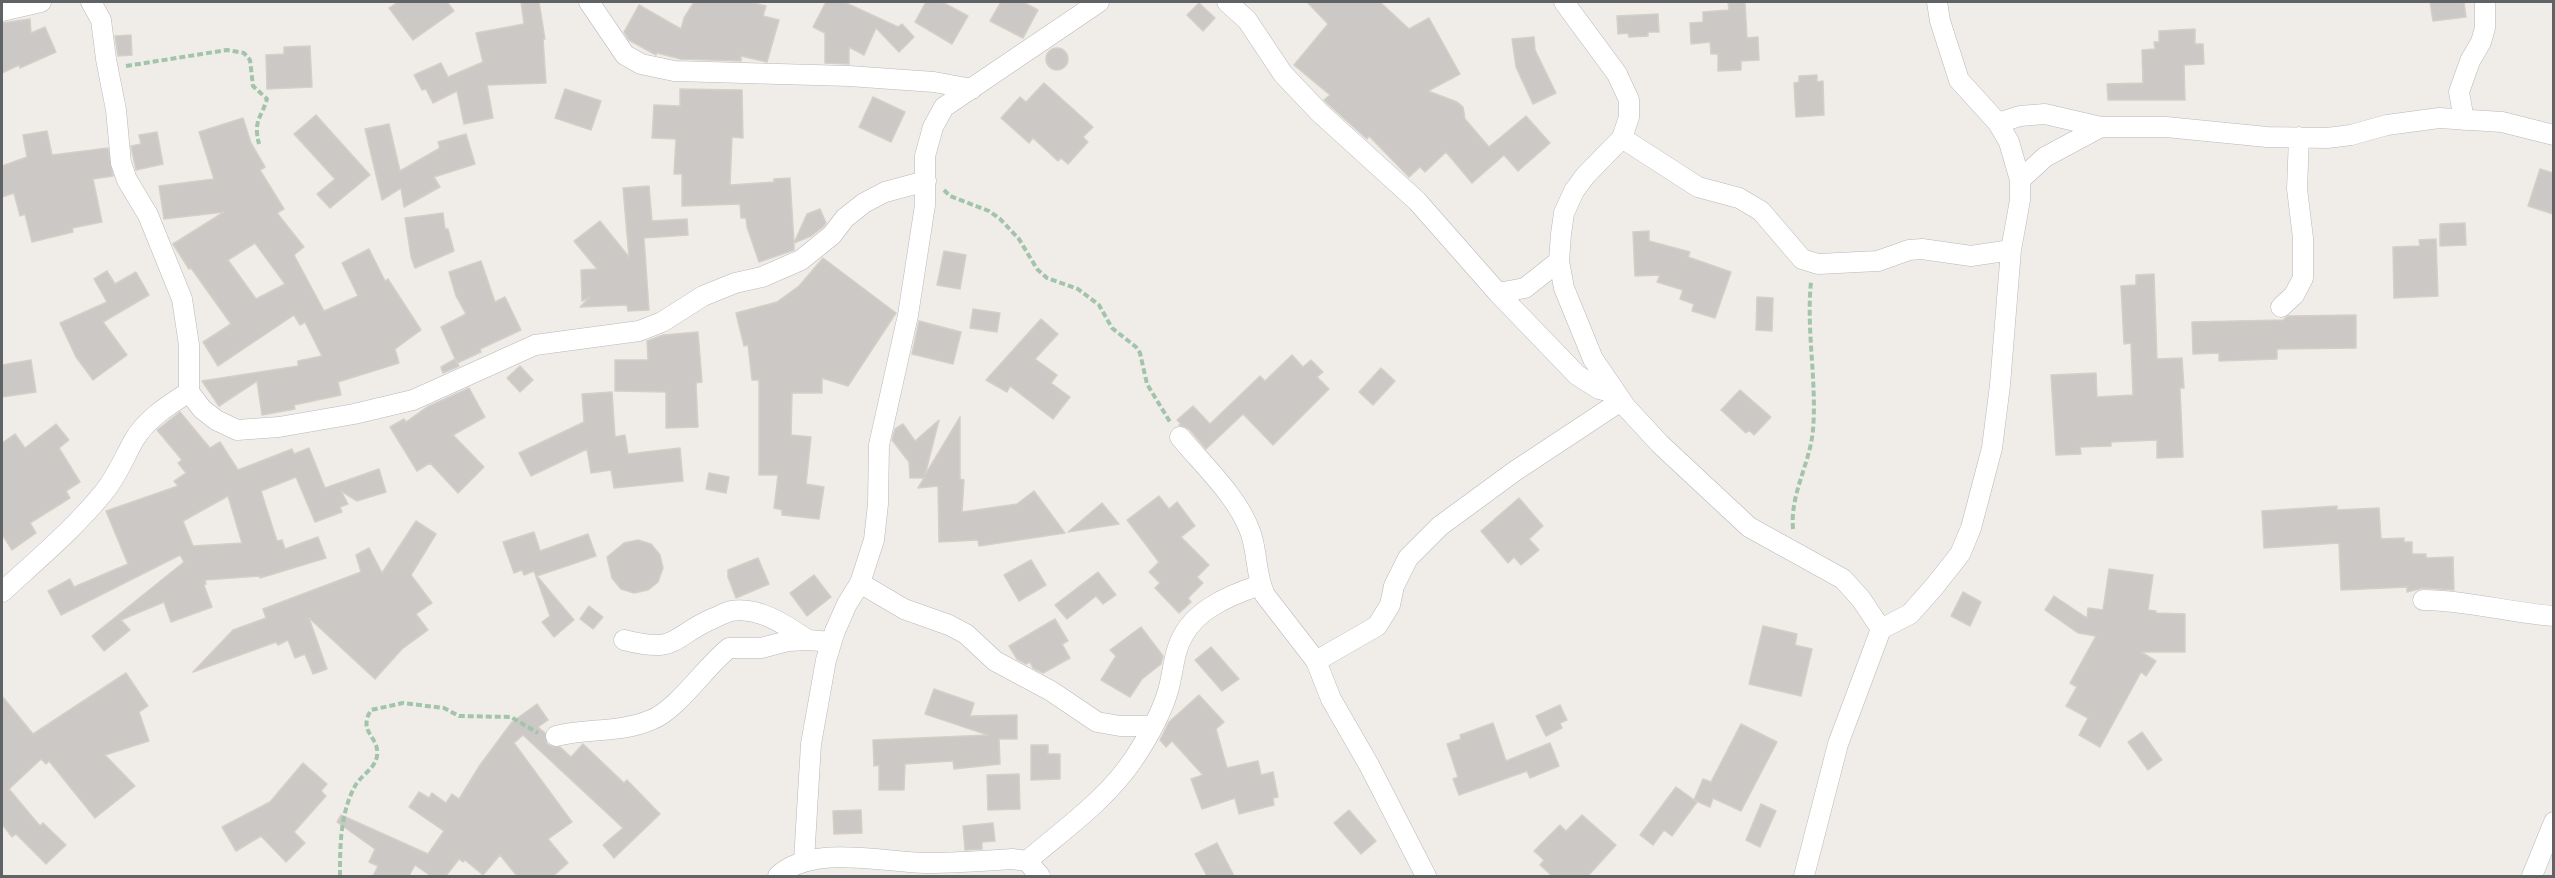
<!DOCTYPE html>
<style>
body{margin:0}
#map{position:relative;width:2555px;height:878px;overflow:hidden;background:#f0ede9;font-family:Mulish,sans-serif}
canvas{display:block}
.frame{position:absolute;inset:0;border:3px solid #606366;pointer-events:none}
</style>
<div id="map">
<canvas width="2555" height="878"></canvas>
<div class="frame"></div>
</div>
<script>
const c = document.querySelector('canvas').getContext('2d');
c.lineJoin = 'round';
function paint(path, color) {
  c.fillStyle = color;
  c.fill(path, 'evenodd');
}
function trace(path, color, width, dash) {
  c.strokeStyle = color;
  c.lineWidth = width;
  c.lineCap = dash ? 'butt' : 'round';
  c.setLineDash(dash || []);
  c.stroke(path);
}
const building = new Path2D(`
 M398 2H447L454 11 413 40 389 8Z
 M521 2H539L545 39H543L546 83 487 85 493 118 464 124 457 91 433 103 426 89 422 90 414 75 441 63 448 77 483 62 476 33 524 24Z
 M694 2H750L766 6 763 16 779 20 767 62 741 56V61L681 59 657 53 656 55 629 40 624 32 639 5 681 29 684 18Z
 M826 2H844L898 27 902 24 914 37 899 52 876 28 864 55 849 47V64L825 63V33L813 27Z
 M926 2H942L968 16 952 44 915 22Z
 M1001 2H1023L1038 10 1023 38 990 21Z
 M1307 2H1380L1409 29 1429 18 1460 74 1428 91 1457 102 1463 107 1465 119 1489 147 1526 116 1550 143 1518 171 1504 155 1472 183 1446 152 1425 172 1420 167 1409 177 1369 136 1367 139 1328 104 1324 100 1330 95 1294 65 1328 24Z
 M1728 2H1745L1747 38 1758 37 1759 60 1741 61V70L1718 71V54H1711L1710 42 1691 44 1690 23 1703 22V12L1729 10Z
 M2430 2H2464L2466 17 2433 21Z
 M1199 3 1215 18 1203 31 1187 15Z
 M1658 14 1659 32H1648V36L1629 37 1628 33 1618 34 1617 16Z
 M30 19 31 33 45 27 56 52 20 68 19 65 2 73V23Z
 M2195 29V44H2203L2204 64 2184 65 2185 100H2108L2107 84 2143 83 2142 50 2155 49 2154 42H2159V31Z
 M131 35 132 55 118 56 115 36Z
 M1534 37 1535 50 1556 93 1533 104 1516 67 1512 39Z
 M310 46 312 87 267 89 266 55 284 54V47Z
 M1046 59a11 11 0 1 1 22 0a11 11 0 1 1-22 0Z
 M1817 75V82L1823 81 1824 115 1796 117 1794 83 1799 82V76Z
 M1044 83 1093 127 1083 137 1088 142 1068 164 1061 158 1058 161 1033 138 1029 143 1001 118 1020 97 1026 102Z
 M565 89 601 101 591 130 555 118Z
 M680 89 742 90 743 138 732 137 730 185 774 182V179L790 178 794 243 807 214 820 209 826 223 823 227 811 236 794 243V250L759 262 747 227 746 218H741L740 204 682 206V174H674L676 139 652 138 654 105 680 106Z
 M873 97 905 112 891 142 859 127Z
 M316 115 370 175 330 208 317 194 335 179 294 134Z
 M243 118 251 143 265 167 260 170 284 209 277 213 304 247 294 255 324 311 358 296 342 263 369 249 385 281 388 279 421 330 395 349 399 363 338 382 341 395 294 405 295 409 262 415 257 381 219 406 202 381 298 366V361L322 356 305 322 300 325 294 315 218 366 203 342 231 324 191 268 189 269 173 244 224 212 164 219 159 186 214 179 199 132ZM255 243 285 284 256 299 228 260Z
 M389 124 400 171 440 148 438 142 466 134 475 164 434 177 440 187 404 207 401 188 382 200 365 129Z
 M47 131 52 155 108 148 113 176 93 179 102 222 72 228 73 232 32 242 25 214 20 216 14 193 2 197V166L27 157 23 135Z
 M157 132 163 164 136 170 131 146 141 144 139 135Z
 M2540 169 2553 173V214L2528 206Z
 M649 186 652 221 687 219 688 235 644 238 649 310 628 311 627 305 580 307 590 297 582 301 581 270 597 269 574 241 600 221 629 257 623 188Z
 M443 213 445 229H448L454 251 415 268 411 257 405 218Z
 M2465 223 2466 245 2440 246V224Z
 M1649 231V241L1690 252 1688 257 1731 272 1715 318 1692 311 1694 304 1680 299 1683 290 1657 282 1660 275 1635 276 1633 232Z
 M2436 239 2438 296 2394 298 2393 247 2420 246 2419 240Z
 M944 251 966 255 960 289 937 285Z
 M823 258 896 313 848 386 822 378V393H792L791 435 811 437 806 484 824 487 819 519 782 515V510L774 508 778 475H759V380H752L748 345 744 346 736 313 777 302 799 286Z
 M481 261 495 302 505 297 521 330 480 349 481 352 457 363 441 327 466 314 456 296 449 272Z
 M107 271 115 284 136 272 149 295 103 322 127 355 93 380 76 357 60 323 107 302 94 279Z
 M2154 274 2157 359 2182 358 2184 388H2180L2183 457 2157 458V440L2111 442V446L2080 447 2081 454 2056 455 2051 375 2096 373 2097 397 2133 395 2131 343 2124 344 2121 286 2136 285V275Z
 M1757 297 1773 298 1772 331 1756 330Z
 M973 309 1000 313 997 332 970 328Z
 M2356 315V348L2277 349V359L2219 361V353L2193 354 2192 322 2283 320 2288 316Z
 M1041 319 1058 334 1035 359 1057 375 1051 383 1070 397 1053 419 1010 386 1007 392 986 380Z
 M919 321 961 332 953 364 912 354Z
 M698 332 702 382 696 383 698 427 666 428V392L615 391V360H648L647 341 663 335Z
 M1292 355 1303 367 1311 360 1323 372 1317 377 1329 389 1273 445 1243 414 1206 449 1189 429 1179 425 1181 424 1177 420 1193 406 1210 424 1260 376 1265 381Z
 M455 359 459 366 443 373 441 367Z
 M31 360 36 392 2 397V365Z
 M520 366 533 380 520 392 507 378Z
 M1381 368 1395 381 1373 405 1359 392Z
 M469 388 485 417 453 435 484 467 458 493 430 463 417 471 390 427 404 419 406 422 427 407Z
 M1740 390 1771 417 1754 435 1749 430 1746 433 1721 410Z
 M612 392 615 437 625 435 628 454 680 448 683 481 614 488 611 470 591 473 587 449 531 476 519 453 584 422 582 394Z
 M180 412 210 448 220 442 238 470 292 449 294 454 309 448 325 488 379 469 386 492 357 501 341 491 348 504 340 507 342 512 315 522 296 477 261 491 277 541 282 540 285 549 318 537 326 558 260 578V576L205 580 206 584 204 585 212 607 171 622 164 602 121 620 130 630 104 651 92 636 184 562 180 555 61 615 48 591 70 579 74 587 128 564 106 511 178 486 174 481 186 473 178 463 182 460 157 430ZM228 496 242 543 193 546 183 521Z
 M960 417V479L964 480 962 512 1017 504 1034 491 1065 533 979 546 978 540 939 542 938 486 918 488 924 478H910L909 462 892 440 895 429 903 424 915 441 939 420 925 475Z
 M56 424 69 440 59 448 80 482 66 491 70 498 30 523 36 533 12 550 2 534V443L15 434 25 448Z
 M709 473 729 477 726 493 706 489Z
 M1159 496 1169 509 1177 502 1195 526 1181 537 1209 565 1197 577 1203 583 1188 598 1191 602 1179 613 1155 588 1160 583 1149 572 1159 562 1127 520Z
 M1519 498 1543 526 1529 539 1539 550 1521 565 1514 557 1508 563 1481 531Z
 M1102 503 1119 524 1068 532Z
 M2337 506V510L2379 508 2381 539 2404 538V542H2412V554H2426V558L2453 557 2454 590 2423 588 2407 592V587L2341 590 2339 543 2264 548 2262 511Z
 M416 521 436 534 411 575 432 603 416 614 428 630 402 649 375 679 309 618 327 669 313 674 305 654 295 658 288 640 278 645 276 642 193 672 233 630 266 618 263 609 361 572 356 555 369 548 382 573Z
 M534 532 540 551 588 534 596 556 537 576 574 620 554 637 542 622 550 616 534 571 524 575 522 570 514 573 503 542Z
 M638 540 651 544 660 555 663 568 658 582 648 590 634 593 621 589 612 578 607 557 624 543Z
 M758 558 769 584 736 598 728 577V570Z
 M1031 560 1046 585 1019 601 1004 575Z
 M2109 569 2153 575 2148 610 2156 611V613L2185 614V652H2141L2156 661 2146 676 2141 672 2100 747 2079 735 2088 718 2066 706 2077 687 2070 683 2096 636 2078 633 2045 610 2054 596 2087 618 2088 608 2103 610Z
 M1098 572 1116 595 1103 604 1096 596 1067 619 1055 605Z
 M814 575 831 597 807 616 790 593Z
 M1963 592 1981 602 1970 626 1951 616Z
 M589 606 603 617 593 629 580 619Z
 M1055 619 1068 641 1062 644 1070 658 1043 673 1033 668 1030 662 1026 664 1017 659 1009 646Z
 M1763 626 1797 634 1795 645 1812 649 1801 696 1749 684Z
 M1141 627 1163 656 1161 664 1142 679 1130 697 1101 680 1116 656 1110 650Z
 M1211 647 1239 679 1222 691 1195 660Z
 M126 673 148 706 139 712 149 741 105 755 135 786 95 818 49 761 46 764 41 759 9 789 40 826 43 823 66 845 46 864 16 834 12 837 2 824V696L33 734Z
 M934 689 974 703 970 716 1017 715V739H999L1000 764 954 769 953 761 905 764 904 790H879V765L874 766 873 740 988 735 925 714Z
 M1199 695 1224 722 1216 729 1227 768 1258 761 1261 775 1273 772 1278 797 1273 798 1274 805 1239 814 1235 798 1202 809 1191 779 1203 775 1172 741 1166 747 1160 740 1169 722Z
 M537 704 548 720 538 727 545 733 547 744 553 747H560L571 757 583 744 624 783 627 780 660 814 614 858 603 845 623 828 523 735 514 743 572 822 548 839 568 863 553 876H517L500 855 483 875 465 860 463 862 459 859 446 876H431L415 865 409 876H373L378 866 369 862 375 849 337 822 341 815 428 854 444 831 409 807 419 792 429 798 432 793 446 803 452 794 459 799 480 765 512 722Z
 M1560 705 1567 720 1560 723 1562 728 1546 736 1536 716Z
 M1493 723 1506 761 1550 743 1559 766 1530 778 1527 771 1459 795 1453 779 1458 777 1447 744 1461 739 1460 735Z
 M1741 724 1777 742 1741 811 1713 798 1710 807 1694 800 1703 779 1711 782Z
 M2142 732 2162 760 2148 770 2128 742Z
 M1031 745H1048V754H1060V779L1031 780Z
 M303 763 327 784 321 791 326 796 294 832 305 843 286 862 261 836 236 851 222 827 270 802Z
 M1019 774 1020 809 988 810 987 775Z
 M1676 787 1697 802 1672 836 1664 830 1653 845 1640 835Z
 M1761 804 1776 811 1760 847 1746 840Z
 M861 810 862 833 834 834 833 811Z
 M1349 810 1376 841 1361 854 1334 823Z
 M1582 815 1616 845 1588 876H1552L1540 865 1544 860 1534 851 1560 825 1566 831Z
 M993 823 995 841 982 842V849L965 850 963 826Z
 M1217 843 1234 876H1207L1195 854Z`);
paint(building, '#cbc8c5');
trace(building, '#d4cfc7', 1.5);
const street = new Path2D(`
 M91 2 101 20 106 59 116 110 121 163 127 180 148 215 182 299 189 345V392L202 409 216 420 237 430 279 427 354 414 413 400 535 345 639 331 662 322 703 296 735 283 762 277 801 260 832 235 845 218 864 203 885 192 926 181
 M589 2 625 55 641 64 674 71 849 76 934 82 972 89
 M1227 2 1247 20 1283 74 1320 113 1417 201 1498 293 1577 375 1599 389 1616 393
 M1564 2 1617 74 1629 100V117L1622 138 1585 176 1574 191 1564 213 1561 234 1559 261 1564 288 1593 359 1625 406 1660 444 1749 527 1843 579 1861 599 1881 629 1838 744 1804 876
 M2 11 41 2
 M2464 120 2459 92 2470 61 2481 42 2485 28V2
 M1998 123 2020 116 2045 114 2101 127H2166L2267 137 2327 138 2351 135 2387 125 2439 118 2502 122 2554 135
 M1622 138 1698 187 1739 198 1761 211 1802 259 1818 264 1878 261 1909 250 1922 249 1971 256 2011 250
 M2020 180 2045 157 2101 127
 M1498 293 1525 288 1559 261
 M2281 307 2294 295 2303 278V238L2297 189 2299 137
 M1180 437C1204 466 1237 496 1250 531 1258 552 1255 574 1265 595L1316 661 1331 699 1369 765 1426 876
 M860 583 904 609 949 625 966 634 995 661 1051 691 1097 722 1120 726H1153
 M2 592C37 560 74 529 104 492 117 476 124 458 134 440 147 418 169 405 189 392
 M2423 600C2466 600 2510 613 2554 616
 M1881 629 1910 614 1934 587 1960 554 1971 528 1992 448 2000 385 2011 250 2020 200V180L2009 142 1998 123 1959 80 1940 21 1937 2
 M624 640C679 654 670 637 714 618 719 616 726 612 731 611 759 606 787 626 808 640
 M1316 661 1377 626 1390 605 1394 586 1408 558 1440 526 1515 471 1621 401
 M556 736C588 728 620 733 651 720 677 710 705 667 729 648H761L788 641 808 640 831 642
 M804 861 811 744 826 660 835 631 847 604 860 583 874 540 878 504 879 445 908 315 925 205V156L933 127 944 107 1099 2
 M1027 861C1063 830 1106 800 1133 760 1147 739 1161 715 1168 691 1172 677 1173 663 1177 650 1188 612 1227 596 1260 585
 M778 876C812 844 882 862 925 863 954 863 983 861 1012 859L1027 861 1040 876
 M2532 876 2554 822`);
trace(street, '#b5b8bb', 21);
trace(new Path2D(`
 M126 66 227 50 244 53 250 60 253 86 267 99C261 119 253 120 259 144
 M944 190 950 196 989 211 1000 219 1019 239 1037 269 1047 278 1078 289 1099 305 1112 328 1136 347 1140 353 1147 384 1170 422
 M1793 529C1790 493 1810 464 1813 430 1817 380 1806 331 1811 282
 M340 876C340 846 340 814 355 786 361 775 375 769 377 756 380 736 357 733 371 710L403 703 444 708 459 716 511 717 538 733`), '#a2c4a9', 4, [6, 3]);
trace(street, '#fff', 20);
</script>
